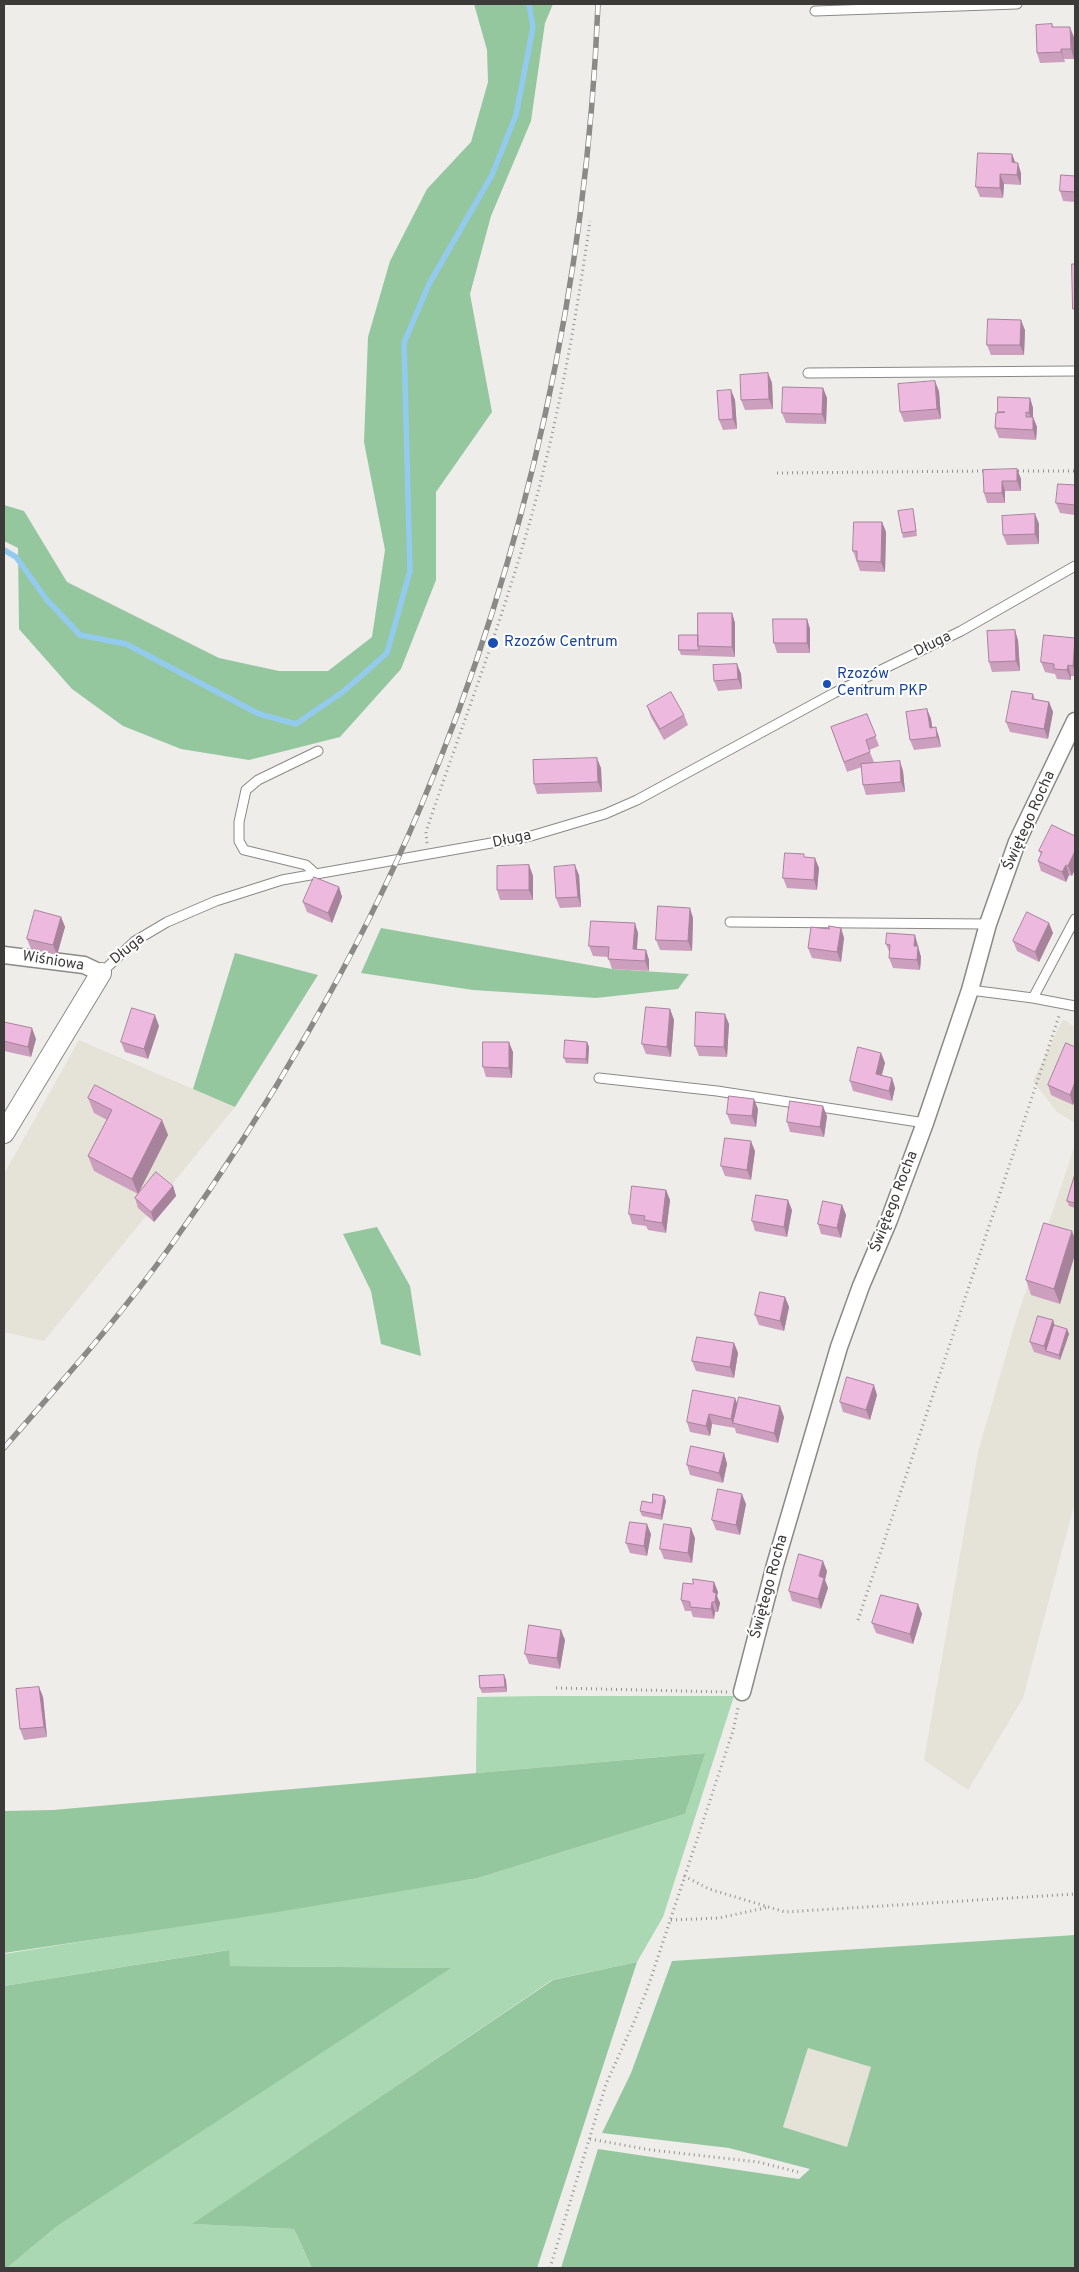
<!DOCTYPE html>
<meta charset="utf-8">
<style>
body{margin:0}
#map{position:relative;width:1079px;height:2272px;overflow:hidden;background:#eeedea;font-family:Overpass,sans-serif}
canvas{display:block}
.frame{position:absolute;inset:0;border:5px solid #3c3b3a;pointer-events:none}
</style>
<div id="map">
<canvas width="1079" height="2272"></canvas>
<div class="frame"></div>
</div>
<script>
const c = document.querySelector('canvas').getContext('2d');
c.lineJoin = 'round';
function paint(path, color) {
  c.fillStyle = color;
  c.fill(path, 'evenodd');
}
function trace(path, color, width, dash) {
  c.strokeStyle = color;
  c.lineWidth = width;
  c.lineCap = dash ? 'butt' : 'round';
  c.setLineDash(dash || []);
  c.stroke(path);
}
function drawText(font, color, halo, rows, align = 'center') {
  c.font = font + ' Overpass,sans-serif';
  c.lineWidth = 4;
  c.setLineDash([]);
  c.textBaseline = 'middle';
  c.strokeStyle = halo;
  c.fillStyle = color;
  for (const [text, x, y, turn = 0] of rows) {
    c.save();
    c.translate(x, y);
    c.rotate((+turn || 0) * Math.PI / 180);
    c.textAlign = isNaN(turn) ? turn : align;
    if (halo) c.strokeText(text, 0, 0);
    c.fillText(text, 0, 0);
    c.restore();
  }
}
paint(new Path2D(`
 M1063 1019 1075 1027V1123L1057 1112 1033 1081Z
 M79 1040 235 1107 44 1341 4 1332V1174Z
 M1075 1145V1502L1023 1698 968 1790 924 1760 978 1452 1016 1320Z
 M808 2048 871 2067 847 2147 783 2127Z`), '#e5e2d8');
paint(new Path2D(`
 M541 1696H734L663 1917 637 1962 552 1980 193 2224 294 2229 312 2268H7L56 2227 450 1968 230 1966 228 1950 4 1986V1954L478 1878 685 1814 704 1753 476 1773 477 1697Z`), '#a9d8b2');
paint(new Path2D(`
 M474 4H553L545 23 531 121 491 216 470 294 492 412 436 492V580L401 669 340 737 249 760 181 749 123 726 72 689 19 629 18 548 4 541V505L24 511 67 582 219 658 279 671H328L372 637 385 550 364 442 368 337 390 261 427 189 471 142 488 82 487 50Z
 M381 928 612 969 689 974 678 989 596 998 473 990 361 973Z
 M235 953 318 975 235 1107 193 1089Z
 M377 1227 410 1286 421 1356 381 1344 371 1291 343 1234Z
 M705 1753 685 1814 478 1878 284 1911 4 1953V1811L53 1810Z
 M1075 1935V2268H561L598 2149 799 2179 810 2169 729 2148 602 2133 631 2073 672 1961ZM808 2048 871 2067 847 2147 783 2127Z
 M229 1950 230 1966 451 1968 56 2227 7 2268H4V1986Z
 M637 1962 537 2268H312L294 2229 192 2224 553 1980Z`), '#95c79f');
trace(new Path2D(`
 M4 550 16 557 47 600 80 635 126 644 259 714 296 724 344 691 387 653 410 571 404 343 429 284 492 175 516 115 533 27 529 4`), '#93cbef', 5.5);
const service = new Path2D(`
 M815 11 1017 4
 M808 373 1075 371
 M316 874 306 865 244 850 239 841V822L246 790 258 780 318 751
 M730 922 988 924
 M101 973 135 941 167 922 216 901 282 880 531 836 605 814 637 800 834 693 961 631 1075 566
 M970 990 1033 998 1075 1006
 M1033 998 1075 919
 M599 1078 717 1091 925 1123`);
const minor = new Path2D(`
 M4 955 84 965 101 973
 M742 1692 775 1565 839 1347 861 1286 889 1220 925 1123 970 990 988 924 1017 842 1075 721`);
const tertiary = new Path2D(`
 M4 1133 101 973`);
trace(service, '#8a8986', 11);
trace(minor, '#8a8986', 19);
trace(tertiary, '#8a8986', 22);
trace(new Path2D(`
 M1013 471H1075
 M777 473 987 471
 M427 843 426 832C459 733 497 636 526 535 556 433 575 327 590 221
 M858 1620 1059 1016
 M556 1688 727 1692
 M684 1876 709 1889 785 1912 1075 1894
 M671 1920 719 1918 769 1907
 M590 2139 651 2150 758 2162 798 2172
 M550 2268 606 2084 634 2022 648 1987 733 1731 738 1708`), '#939290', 3, [1, 4]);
trace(service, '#fff', 9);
trace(minor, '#fff', 16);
trace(tertiary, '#fff', 20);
const rail = new Path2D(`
 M4 1448C62 1381 121 1316 172 1244 267 1111 358 956 421 806 528 552 587 279 598 4`);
trace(rail, '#8b8a88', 5.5);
trace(rail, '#fff', 4, [11]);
paint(new Path2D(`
 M1052 24 1053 27 1074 37V59H1064L1065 62 1040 63 1037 53Z
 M1015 163 1021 173V185L1004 184 1003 198 980 197 976 187Z
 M1075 176V202L1063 201 1060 191Z
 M1025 330 1024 355H991L987 345Z
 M768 373 772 383 773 409 745 410 741 400Z
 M823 388 827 398 826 424 786 423 782 413Z
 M731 390 735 400 737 429 723 430 719 420Z
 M939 391 941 419 904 422 900 412Z
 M1030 398 1033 408V417L1037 427 1036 440 999 438 995 428 998 412Z
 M1017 469 1021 479V491H1005V503H987L984 493Z
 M1075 485V515L1060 513 1056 503Z
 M914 514 917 536 903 538 902 533Z
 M1035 514 1039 524V544L1007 545 1003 535Z
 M882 522 886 532 885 572 860 571 853 551Z
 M732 613 735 623V657L681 655 679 650 698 635Z
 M807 619 810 629V653H777L774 643Z
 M1075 638V676H1071V680L1057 679 1055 674 1045 672 1041 662Z
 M1018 640 1020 671 992 672 989 662Z
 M737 664 741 674 742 689 718 691 714 681Z
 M1033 694 1035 699 1049 702 1053 712 1048 739 1010 732 1006 722Z
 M647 706 684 715 688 725 664 740 651 717Z
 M927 709 931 719 932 728 939 737 941 747 914 750 910 740Z
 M867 714 879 746 869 750 874 762 872 763 903 771 905 792 866 795 863 785 862 767 847 772 831 727Z
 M601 768 602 792 537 794 534 784Z
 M1075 836V869L1072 876 1069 875 1066 882 1041 871 1038 861 1041 854 1039 851Z
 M805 857 819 868 817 890 787 888 783 878Z
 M529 865 533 876V900H500L497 890Z
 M579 875 581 907 560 908 556 898Z
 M339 887 342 897 332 923 307 912 303 902Z
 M61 917 65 927 57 955 31 949 27 939Z
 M693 918 692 951 660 950 656 940Z
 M1049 923 1053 933 1039 962 1017 951 1013 941Z
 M841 928 844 938 841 962 812 958 808 948 829 929Z
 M638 933 637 949 646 950 649 960V971L612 969 608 957 593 956 589 946Z
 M886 944 918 945V948L921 957 920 970 893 968 889 958 890 954Z
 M670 1009 674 1020 671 1057 646 1054 642 1044Z
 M4 1022 36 1039 31 1057 4 1051Z
 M729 1024 727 1057 699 1056 695 1046Z
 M159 1026 148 1059 125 1052 121 1042Z
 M587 1042 589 1047 588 1064 566 1063 564 1058Z
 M1075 1047 1073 1105 1051 1095 1048 1085Z
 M513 1052 512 1078 486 1077 483 1067Z
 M881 1053 885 1063 882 1075 892 1078 895 1088 892 1101 853 1091 850 1081Z
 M88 1098 162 1120 168 1135 138 1194 94 1171 88 1156 107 1120 94 1113Z
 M758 1109 756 1127 731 1124 727 1114Z
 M827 1116 824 1137 790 1132 787 1122Z
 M755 1151 751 1180 725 1176 721 1166Z
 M1075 1174V1208L1069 1206 1067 1201Z
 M173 1186 176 1196 154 1222 138 1208 135 1198Z
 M666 1190 670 1200 666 1233 648 1230 646 1226 632 1224 629 1214Z
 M842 1205 846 1215 841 1238 821 1234 818 1224Z
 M792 1210 787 1237 755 1231 752 1221Z
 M1075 1239V1254L1060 1304 1031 1295 1026 1280Z
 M785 1297 789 1307 784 1331 759 1325 755 1315Z
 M1053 1320 1054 1325 1067 1329 1069 1334 1060 1360 1034 1352 1030 1342Z
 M734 1343 738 1353 734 1378 696 1371 692 1361Z
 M877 1395 870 1420 843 1412 840 1402Z
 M737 1404 784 1417 778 1443 736 1433 735 1428 712 1424 710 1436 690 1432 687 1422Z
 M724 1453 727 1464 723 1483 690 1475 687 1465Z
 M664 1496 666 1501 662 1520 642 1516 640 1511Z
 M746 1504 740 1535 716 1530 712 1520Z
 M651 1534 647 1556 630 1553 626 1543Z
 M695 1538 692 1563 664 1559 660 1549Z
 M827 1571 825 1580 828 1588 821 1609 792 1601 789 1591Z
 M714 1582 718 1592 717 1596 720 1603 718 1612H715L714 1619 693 1617 691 1611H685L681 1600 693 1584Z
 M918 1604 922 1614 913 1644 876 1633 872 1623Z
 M565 1640 560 1669 529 1664 525 1654Z
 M504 1675 506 1680 507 1692 482 1693 480 1688Z
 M39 1687 43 1697 47 1737 24 1740 20 1729Z`), '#cd9fbf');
paint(new Path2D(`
 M1070 27 1074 37V59L1071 49Z
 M1061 49 1064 59 1065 62 1061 52Z
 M1012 154 1016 164 1012 162Z
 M1018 163 1021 173V185L1017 175Z
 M1000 174 1004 184 1003 198 1000 188Z
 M1021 320 1025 330 1024 355 1020 345Z
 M768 373 772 383 773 409 769 399Z
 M935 381 939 391 941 419 937 409Z
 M823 388 827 398 826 424 822 414Z
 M731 390 735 400 737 429 733 419Z
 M1030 398 1033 408V423L1029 413Z
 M1033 417 1037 427 1036 440 1033 430Z
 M1017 469 1021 479V491L1017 481Z
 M1002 481 1005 491V503L1002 493Z
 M1035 514 1039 524V544L1035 534Z
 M882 522 886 532 885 572 881 562Z
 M732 613 735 623V657L732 647Z
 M807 619 810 629V653L807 643Z
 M1015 630 1018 640 1020 671 1016 661Z
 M1075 645V673L1073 666Z
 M737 664 741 674 742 689 738 679Z
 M1068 665 1071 676V680L1067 670Z
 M1049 702 1053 712 1048 739 1044 729Z
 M927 709 931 719 934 738 930 728Z
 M936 727 939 737 941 747 937 737Z
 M597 758 601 768 602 792 598 782Z
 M900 761 903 771 905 792 901 782Z
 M1075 851V869L1072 876 1068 866Z
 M815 858 819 868 817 890 814 880Z
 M529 865 533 876V900L529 890Z
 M575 865 579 875 581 907 578 897Z
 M1066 865 1069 875 1066 882 1062 872Z
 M339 887 342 897 332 923 328 913Z
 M690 908 693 918 692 951 688 941Z
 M61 917 65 927 57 955 53 945Z
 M635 923 638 933 636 959 633 949Z
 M1049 923 1053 933 1039 962 1035 952Z
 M841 928 844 938 841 962 837 952Z
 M915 935 921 957 920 970 917 960 914 946Z
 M646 950 649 960V971L645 961Z
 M670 1009 674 1020 671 1057 667 1047Z
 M725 1014 729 1024 727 1057 724 1047Z
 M155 1015 159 1026 148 1059 144 1049Z
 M32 1028 36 1039 31 1057 28 1047Z
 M509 1042 513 1052 512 1078 509 1068Z
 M587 1042 589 1047 588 1064 586 1059Z
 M881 1053 885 1063 879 1084 876 1074Z
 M892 1078 895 1088 892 1101 889 1091Z
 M1075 1082V1101L1073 1105 1070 1095Z
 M754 1099 758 1109 756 1127 752 1116Z
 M823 1106 827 1116 824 1137 820 1127Z
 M162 1120 168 1135 138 1194 132 1179Z
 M751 1141 755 1151 751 1180 747 1170Z
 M173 1186 176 1196 154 1222 151 1212Z
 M666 1190 670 1200 666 1233 662 1223Z
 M788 1200 792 1210 787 1237 784 1227Z
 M842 1205 846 1215 841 1238 837 1228Z
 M1072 1231 1075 1239V1254L1060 1304 1054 1289Z
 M785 1297 789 1307 784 1331 780 1321Z
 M1053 1320 1056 1330 1046 1351 1044 1346Z
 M1067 1329 1069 1334 1060 1360 1059 1355Z
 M734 1343 738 1353 734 1378 730 1367Z
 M874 1385 877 1395 870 1420 866 1410Z
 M735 1398 739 1408 733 1423 735 1429 731 1419Z
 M780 1406 784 1417 778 1443 774 1433Z
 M709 1414 712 1424 710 1436 706 1426Z
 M724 1453 727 1464 723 1483 719 1473Z
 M742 1494 746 1504 740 1535 736 1525Z
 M664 1496 666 1501 662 1520 661 1515Z
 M647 1524 651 1534 647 1556 644 1546Z
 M691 1528 695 1538 692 1563 688 1553Z
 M823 1561 827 1571 825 1580 828 1588 821 1609 818 1599 819 1576Z
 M714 1582 718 1592 717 1596 720 1603 718 1612 715 1602 713 1592Z
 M712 1602 715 1612 714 1619 711 1609Z
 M918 1604 922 1614 913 1644 910 1634Z
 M561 1630 565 1640 560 1669 557 1658Z
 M504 1675 506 1680 507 1692 505 1687Z
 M39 1687 43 1697 47 1737 44 1727Z`), '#a7829b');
const building = new Path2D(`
 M1052 24V27H1070L1071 49H1061V52L1037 53 1036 25Z
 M978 153 1012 154V162L1018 163 1017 175 1000 174V188L976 187Z
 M1061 175 1075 176V192L1060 191Z
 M1072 264H1075V309H1073Z
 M988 319 1021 320 1020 345H987Z
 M768 373 769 399 741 400 740 375Z
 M935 381 937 409 900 412 898 384Z
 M783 387 823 388 822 414 782 413Z
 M731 390 733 419 719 420 717 391Z
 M998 397 1030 398 1029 413 1026 412V417H1033V430L995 428 996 413 1005 412H998Z
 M1017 469V481H1002V493H984L983 470Z
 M1058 484 1075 485V505L1056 503Z
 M913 509 916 531 902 533 898 511Z
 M1035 514V534L1003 535 1002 516Z
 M854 522H882L881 562 857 561V551H853Z
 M698 613H732V647L698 646Z
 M773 619H807V643H774Z
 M1015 630 1016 661 989 662 987 631Z
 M679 635H698V646L699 650H679Z
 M1044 635 1075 638 1073 666 1068 665 1067 670 1054 669V664L1041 662Z
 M737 664 738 679 714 681 713 665Z
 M1012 691 1033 694 1032 699 1049 702 1044 729 1006 722Z
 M671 692 684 715 660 729 647 706Z
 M927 709 930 728 936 727 937 737 910 740 906 712Z
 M867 714 876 736 866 740 870 752 844 762 831 727Z
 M597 758 598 782 534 784 533 760Z
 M900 761 901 782 863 785 861 764Z
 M1052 825 1075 836V851L1068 866 1066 865 1062 872 1038 861 1042 852 1039 851Z
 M785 853 804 854V857L815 858 814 880 783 878Z
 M529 865V890H497V866Z
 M575 865 578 897 556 898 554 867Z
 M314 877 339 887 328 913 303 902Z
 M658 906 690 908 688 941 656 940Z
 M35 910 61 917 53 945 27 939Z
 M1027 912 1049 923 1035 952 1013 941Z
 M591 921 635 923 633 949 646 950 645 961 608 959 609 947 589 946Z
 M829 926 841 928 837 952 808 948 811 927 829 929Z
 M887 933 915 935 914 946H918L917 960 889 958 890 945 886 944Z
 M646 1007 670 1009 667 1047 642 1044Z
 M132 1008 155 1015 144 1049 121 1042Z
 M696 1012 725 1014 724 1047 695 1046Z
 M4 1022 32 1028 28 1047 4 1041Z
 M565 1040 587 1042 586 1059 564 1058Z
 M483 1042H509V1068L483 1067Z
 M1066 1043 1075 1047V1082L1070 1095 1048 1085Z
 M858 1047 881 1053 876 1074 892 1078 889 1091 850 1081Z
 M95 1085 162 1120 132 1179 88 1156 112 1110 88 1098Z
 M729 1096 754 1099 752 1116 727 1114Z
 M790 1101 823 1106 820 1127 787 1122Z
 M725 1138 751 1141 747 1170 721 1166Z
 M156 1172 173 1186 151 1212 135 1198Z
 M1075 1174V1203L1067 1201Z
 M632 1186 666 1190 662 1223 644 1220 645 1216 629 1214Z
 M756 1195 788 1200 784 1227 752 1221Z
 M823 1201 842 1205 837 1228 818 1224Z
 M1044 1223 1072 1231 1054 1289 1026 1280Z
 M760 1292 785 1297 780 1321 755 1315Z
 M1038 1316 1053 1320 1044 1346 1030 1342Z
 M1054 1325 1067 1329 1059 1355 1046 1351Z
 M697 1337 734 1343 730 1367 692 1361Z
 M847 1377 874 1385 866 1410 840 1402Z
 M693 1390 735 1398 731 1419 709 1414 706 1426 687 1422Z
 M739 1397 780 1406 774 1433 733 1423Z
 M691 1446 724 1453 719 1473 687 1465Z
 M718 1489 742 1494 736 1525 712 1520Z
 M653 1494 664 1496 661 1515 640 1511 642 1501 652 1503Z
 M630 1522 647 1524 644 1546 626 1543Z
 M664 1524 691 1528 688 1553 660 1549Z
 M799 1554 823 1561 819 1576 824 1578 818 1599 789 1591Z
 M693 1579 714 1582 713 1592 716 1593 715 1602H712L711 1609 690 1607V1602L681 1600 683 1583 693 1584Z
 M881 1595 918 1604 910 1634 872 1623Z
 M529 1625 561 1630 557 1658 525 1654Z
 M504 1675 505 1687 480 1688 479 1676Z
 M39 1687 44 1727 20 1729 16 1689Z`);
paint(building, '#eeb9de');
trace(building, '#a7829b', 1);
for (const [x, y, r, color] of [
 [493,643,6,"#1a4fb4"],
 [827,684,5,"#1a4fb4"]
]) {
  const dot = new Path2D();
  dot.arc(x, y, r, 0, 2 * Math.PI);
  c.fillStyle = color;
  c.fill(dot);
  trace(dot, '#fff', 2);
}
drawText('15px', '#164399', '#fff', [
 ["Rzozów Centrum",504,643],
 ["Rzozów",837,675],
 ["Centrum PKP",837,692]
], 'left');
drawText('15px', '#3c3b3a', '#fff', [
 ["Długa",933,645,-26],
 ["Świętego Rocha",1030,821,-66],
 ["Długa",512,840,-12],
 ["Długa",128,950,-39],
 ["Wiśniowa",53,962,9],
 ["Świętego Rocha",895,1202,-69],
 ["Świętego Rocha",770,1587,-75]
]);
</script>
